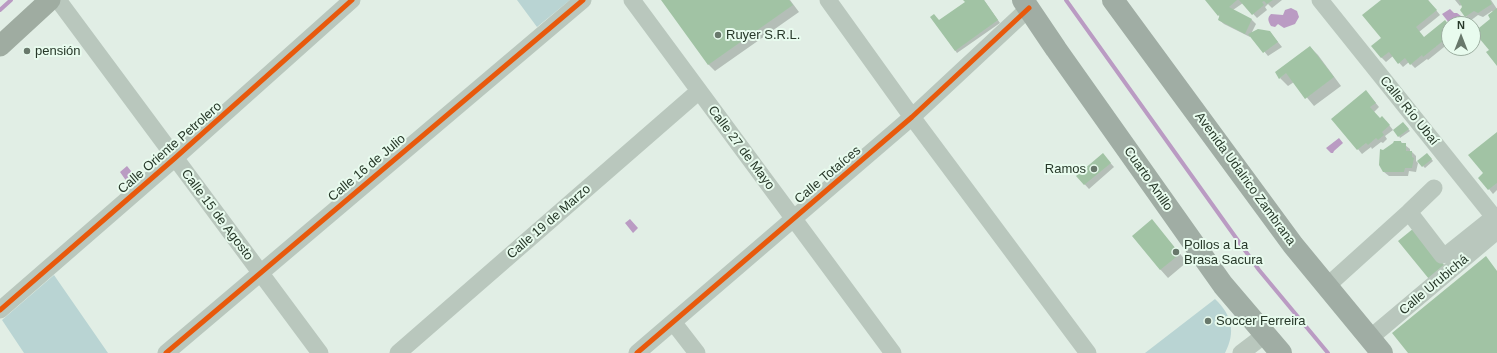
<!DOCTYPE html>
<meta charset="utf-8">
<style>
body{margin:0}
#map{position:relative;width:1497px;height:353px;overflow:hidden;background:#e1eee5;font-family:Helvetica,sans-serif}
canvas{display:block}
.north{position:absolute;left:1441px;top:16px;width:40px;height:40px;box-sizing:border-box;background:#e8fbee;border:1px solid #9bad9f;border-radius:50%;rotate:0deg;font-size:11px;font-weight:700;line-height:16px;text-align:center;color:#273829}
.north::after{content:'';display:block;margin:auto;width:14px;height:18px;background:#68786b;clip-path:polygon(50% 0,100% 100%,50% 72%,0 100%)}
</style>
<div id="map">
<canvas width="1497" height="353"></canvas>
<div class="north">N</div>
</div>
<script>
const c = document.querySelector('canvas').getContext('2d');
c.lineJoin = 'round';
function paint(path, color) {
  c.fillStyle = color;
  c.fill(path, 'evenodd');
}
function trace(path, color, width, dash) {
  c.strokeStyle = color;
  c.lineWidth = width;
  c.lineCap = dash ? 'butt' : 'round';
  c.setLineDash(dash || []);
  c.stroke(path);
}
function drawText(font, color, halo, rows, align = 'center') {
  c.font = font + ' Helvetica,sans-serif';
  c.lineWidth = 4;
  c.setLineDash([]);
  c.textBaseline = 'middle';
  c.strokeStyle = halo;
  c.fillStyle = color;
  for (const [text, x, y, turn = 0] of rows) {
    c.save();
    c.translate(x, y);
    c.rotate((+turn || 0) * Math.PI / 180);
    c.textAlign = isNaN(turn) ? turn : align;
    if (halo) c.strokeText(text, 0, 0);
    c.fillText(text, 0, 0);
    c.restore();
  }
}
paint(new Path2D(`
 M517 0H570L537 27Z
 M54 275 108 353H24L2 320Z
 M1215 299C1232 315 1236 332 1225 353H1145Z`), '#b9d4d3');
paint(new Path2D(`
 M1291 8 1297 11 1299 17 1295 24 1284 28 1278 24 1275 27 1271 26C1268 21 1267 18 1271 14L1283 15 1285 10Z
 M1450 9 1454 13H1457L1461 16 1459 20 1462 24H1450L1442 14Z
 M1339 138 1343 143 1334 151 1333 153H1331L1326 148Z
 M127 166 135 176 127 182 120 172Z
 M630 219 638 228 633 233 625 223Z`), '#ba9bc3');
paint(new Path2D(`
 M662 0H790L799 12 715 71 709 65Z
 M965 0H984L1000 23 957 53 931 17 939 21 966 2Z
 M1206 0H1282L1272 8 1268 4 1265 7 1267 10 1257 18 1243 3 1233 10 1252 20 1256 24 1252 32H1270L1282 47 1268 56 1251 35 1250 37 1224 24 1219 20 1220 17Z
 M1382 0H1428L1440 15 1419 32 1424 38 1449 26V43L1428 60 1427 59 1415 68 1409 62 1403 67 1393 56 1386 62 1381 57Z
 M1455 0H1491L1497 9V64L1491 50 1493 12 1492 11 1483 17 1478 15 1470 21 1461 10 1464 7 1462 4 1460 6Z
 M1310 47 1318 55 1341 86 1314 106 1294 82 1288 86 1280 78Z
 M1370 96 1379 107 1374 112 1380 119 1386 121 1393 130 1385 136 1387 139 1383 143 1381 142 1372 149 1371 147 1362 154 1333 119Z
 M1405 125 1410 131 1400 138 1399 136Z
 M1497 133V190L1493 194 1489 189 1485 173Z
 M1401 142 1410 149V152H1412L1416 156V161L1418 163 1416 172 1409 171 1408 176H1389L1384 172 1383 151Z
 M1429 156 1433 161 1425 168 1423 166Z
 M1107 159 1114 167 1089 189 1077 176Z
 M1152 221 1187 262 1168 278 1160 269Z`), '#0003');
trace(new Path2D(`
 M1066 0 1259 270 1328 353
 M0 10 11 0`), '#ba9bc3', 4);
paint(new Path2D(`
 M661 0H789L793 5 708 65Z
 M963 0H984L998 20 955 51 930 17 934 14 939 20 965 2Z
 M1205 0H1237L1229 7 1252 19 1245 34 1218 20 1220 14 1218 16Z
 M1239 0H1273L1267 4 1264 1 1262 2 1264 5 1252 15Z
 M1381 0H1428L1437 10 1416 27 1424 37 1445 20 1449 25V36L1423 57 1422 55 1410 65 1405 58 1398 64 1389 52 1381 58 1371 46 1381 38 1362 15Z
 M1459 0H1490L1492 4 1478 13 1474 11 1465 17 1460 10 1462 7Z
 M1497 8V66L1486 52 1489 50 1474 32 1490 19 1488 15Z
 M1258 29 1270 31 1278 42 1263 53 1248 34Z
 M1310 46 1334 77 1305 99 1286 73 1279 79 1275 72Z
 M1366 90 1376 103 1370 107 1380 118 1382 116 1390 125 1382 132 1384 135 1378 140 1376 138 1368 145 1366 143 1357 150 1331 119Z
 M1403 122 1409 129 1398 137 1393 130Z
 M1497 132V183L1488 190 1478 178 1483 173 1468 155Z
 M1394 141H1401V143H1406V151H1412V157L1414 158 1412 168H1405L1404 172H1383L1379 165 1380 149 1383 150 1393 143Z
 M1103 153 1111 163 1084 185 1076 176Z
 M1427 153 1432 159 1422 167 1417 161Z
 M1152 219 1180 254 1160 270 1132 236Z
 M1414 228 1445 266 1429 279 1398 241Z
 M1486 256 1497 271V353H1408L1392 333Z`), '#a1c3a4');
trace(new Path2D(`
 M58 0 320 353
 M632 0 893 353
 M828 0 912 117 1088 353
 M1320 0 1494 217 1497 223
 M1409 212 1442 255 1449 253 1494 217
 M1327 286 1409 212 1434 188
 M0 310 175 158 352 0
 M673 322 697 353
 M1370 338 1497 231
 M166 353 583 0
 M398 353 699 91
 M637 353 912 117 1029 8
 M1241 353 1266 334`), '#b9c7bd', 17);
trace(new Path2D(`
 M0 46 50 0`), '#9faca1', 21);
trace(new Path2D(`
 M1023 0 1056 49 1223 285 1281 353
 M1113 0 1293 245 1382 353`), '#a0ada4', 22);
trace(new Path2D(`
 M0 310 175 158 352 0
 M166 353 583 0
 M637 353 912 117 1029 8`), '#e8590c', 5);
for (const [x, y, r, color] of [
 [718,35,4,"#68786b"],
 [27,51,4,"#68786b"],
 [1094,169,4,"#68786b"],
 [1176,252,4,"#68786b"],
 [1208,321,4,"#68786b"]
]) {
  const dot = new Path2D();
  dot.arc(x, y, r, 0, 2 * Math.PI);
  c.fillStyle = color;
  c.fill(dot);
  trace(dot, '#e8fbee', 1.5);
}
drawText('13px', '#273829', '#e8fbee', [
 ["Ruyer S.R.L.",726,35],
 ["pensión",35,51],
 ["Ramos",1086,169,"right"],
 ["Pollos a La",1184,245],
 ["Brasa Sacura",1184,260],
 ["Soccer Ferreira",1216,321]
], 'left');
drawText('13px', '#273829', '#e8fbee', [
 ["Calle Río Ubaí",1409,111,51],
 ["Calle Oriente Petrolero",170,148,-41],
 ["Calle 27 de Mayo",741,148,53],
 ["Calle 16 de Julio",367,168,-40],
 ["Calle Totaíces",828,175,-40],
 ["Cuarto Anillo",1148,179,55],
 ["Avenida Udalrico Zambrana",1245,179,54],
 ["Calle 15 de Agosto",217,215,53],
 ["Calle 19 de Marzo",549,222,-41],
 ["Calle Urubichá",1434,285,-40]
]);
</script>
